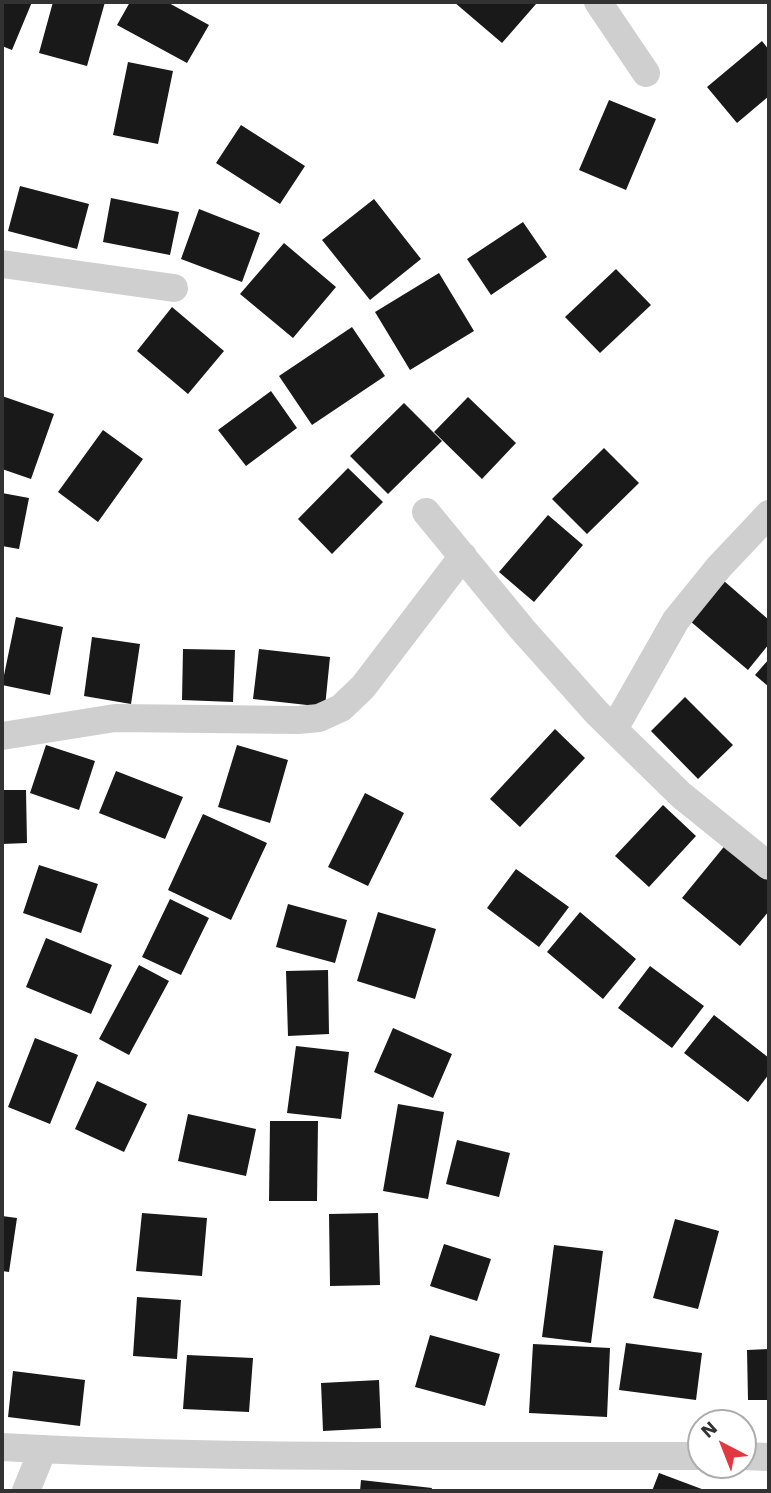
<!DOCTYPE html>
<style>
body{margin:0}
#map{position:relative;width:771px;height:1493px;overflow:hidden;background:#fff;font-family:"Work Sans",sans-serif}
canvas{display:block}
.frame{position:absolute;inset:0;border:4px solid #323232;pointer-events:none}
.north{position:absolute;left:687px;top:1409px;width:70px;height:70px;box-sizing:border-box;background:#fff;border:2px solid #adadad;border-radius:50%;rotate:318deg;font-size:19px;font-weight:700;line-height:28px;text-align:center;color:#323232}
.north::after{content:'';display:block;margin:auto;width:24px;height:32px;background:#e43841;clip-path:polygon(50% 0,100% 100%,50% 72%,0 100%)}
</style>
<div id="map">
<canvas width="771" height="1493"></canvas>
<div class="frame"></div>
<div class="north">N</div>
</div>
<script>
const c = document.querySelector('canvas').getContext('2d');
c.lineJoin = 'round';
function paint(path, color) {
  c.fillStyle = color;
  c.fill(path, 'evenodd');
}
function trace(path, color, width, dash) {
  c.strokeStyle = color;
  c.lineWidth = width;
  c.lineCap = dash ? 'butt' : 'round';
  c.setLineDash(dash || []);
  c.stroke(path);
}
paint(new Path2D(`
 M2 2H32L12 50 2 46Z
 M53 2H105L87 66 39 53Z
 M130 2H167L209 25 187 63 117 25Z
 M454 2H534L536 4 502 43Z
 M762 41 769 50V96L737 123 707 87Z
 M128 62 173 71 158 144 113 135Z
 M609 100 656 119 626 190 579 170Z
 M241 125 305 166 280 204 216 163Z
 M20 186 89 204 77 249 8 231Z
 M111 198 179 212 170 255 103 242Z
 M374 199 421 259 370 300 322 240Z
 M199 209 260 233 242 282 181 259Z
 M523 222 547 257 491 295 467 259Z
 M284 243 336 287 293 338 240 294Z
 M616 269 651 305 600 353 565 317Z
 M439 273 474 331 410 370 375 312Z
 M172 307 224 351 188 394 137 351Z
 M352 327 385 376 312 425 279 376Z
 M271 391 297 428 246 466 218 430Z
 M2 396 54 414 31 479 2 469Z
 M468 397 516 443 482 479 434 432Z
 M404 403 442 441 388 494 350 456Z
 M103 430 143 459 98 522 58 492Z
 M604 448 639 483 587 534 552 499Z
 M348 468 383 502 332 554 298 519Z
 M2 493 29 498 19 549 2 546Z
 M548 515 583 545 534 602 499 572Z
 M724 581 769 620V644L748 670 690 621Z
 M16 617 63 627 50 695 2 685Z
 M92 637 140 644 131 704 84 696Z
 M183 649 235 650 233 702 182 700Z
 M259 649 330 657 325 707 253 699Z
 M769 659V687L755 675Z
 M685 697 733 745 698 779 651 731Z
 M555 729 585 758 520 827 490 799Z
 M46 745 95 761 79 810 30 793Z
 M237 745 288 760 270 823 218 807Z
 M116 771 183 797 165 839 99 813Z
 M2 790H26L27 843 2 844Z
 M365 793 404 813 368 886 328 867Z
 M663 805 696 836 649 887 615 856Z
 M203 814 267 843 231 920 168 890Z
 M727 843 769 878V911L740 946 682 898Z
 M39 865 98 884 81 933 23 913Z
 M516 869 569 907 539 947 487 908Z
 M170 899 209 918 181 975 142 957Z
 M288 904 347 920 335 963 276 947Z
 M378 912 436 929 415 999 357 981Z
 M580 912 636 959 603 999 547 952Z
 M46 938 112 965 91 1014 26 987Z
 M139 965 169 981 129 1055 99 1039Z
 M650 966 704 1006 672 1048 618 1008Z
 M328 970 329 1034 288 1036 286 971Z
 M714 1015 769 1058V1074L748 1102 684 1053Z
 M393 1028 452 1054 433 1098 374 1072Z
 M35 1038 78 1055 50 1124 8 1107Z
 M296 1046 349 1052 341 1119 287 1113Z
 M97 1081 147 1104 124 1152 75 1129Z
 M398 1104 444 1112 428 1199 383 1191Z
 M188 1114 256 1129 246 1176 178 1161Z
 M270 1121H318L317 1201H269Z
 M457 1140 510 1153 499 1197 446 1184Z
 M142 1213 207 1218 202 1276 136 1271Z
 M378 1213 380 1285 330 1286 329 1214Z
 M2 1216 17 1218 9 1272 2 1271Z
 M675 1219 719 1231 698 1309 653 1298Z
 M444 1244 491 1259 477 1301 430 1286Z
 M554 1245 603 1251 591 1343 542 1337Z
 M137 1297 181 1300 177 1359 133 1356Z
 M430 1335 500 1354 485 1406 415 1387Z
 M626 1343 702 1353 696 1400 619 1390Z
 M533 1344 610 1348 607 1417 529 1413Z
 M769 1349V1400H748L747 1350Z
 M187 1355 253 1358 249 1412 183 1409Z
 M13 1371 85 1380 80 1426 8 1417Z
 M379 1380 381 1428 323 1431 321 1383Z
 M659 1473 707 1491H652Z
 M361 1480 432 1488 431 1491H360Z`), '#191919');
trace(new Path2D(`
 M598 2 646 73
 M2 264 174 288
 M426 512 522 629 597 713 681 795 769 866
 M614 729 676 620 719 567 769 514
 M2 736 115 718 298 720 319 718 341 708 363 687 463 556
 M2 1447C235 1460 468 1455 701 1456
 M743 1456 769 1457
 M26 1491 43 1449`), '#cfcfcf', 28);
</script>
